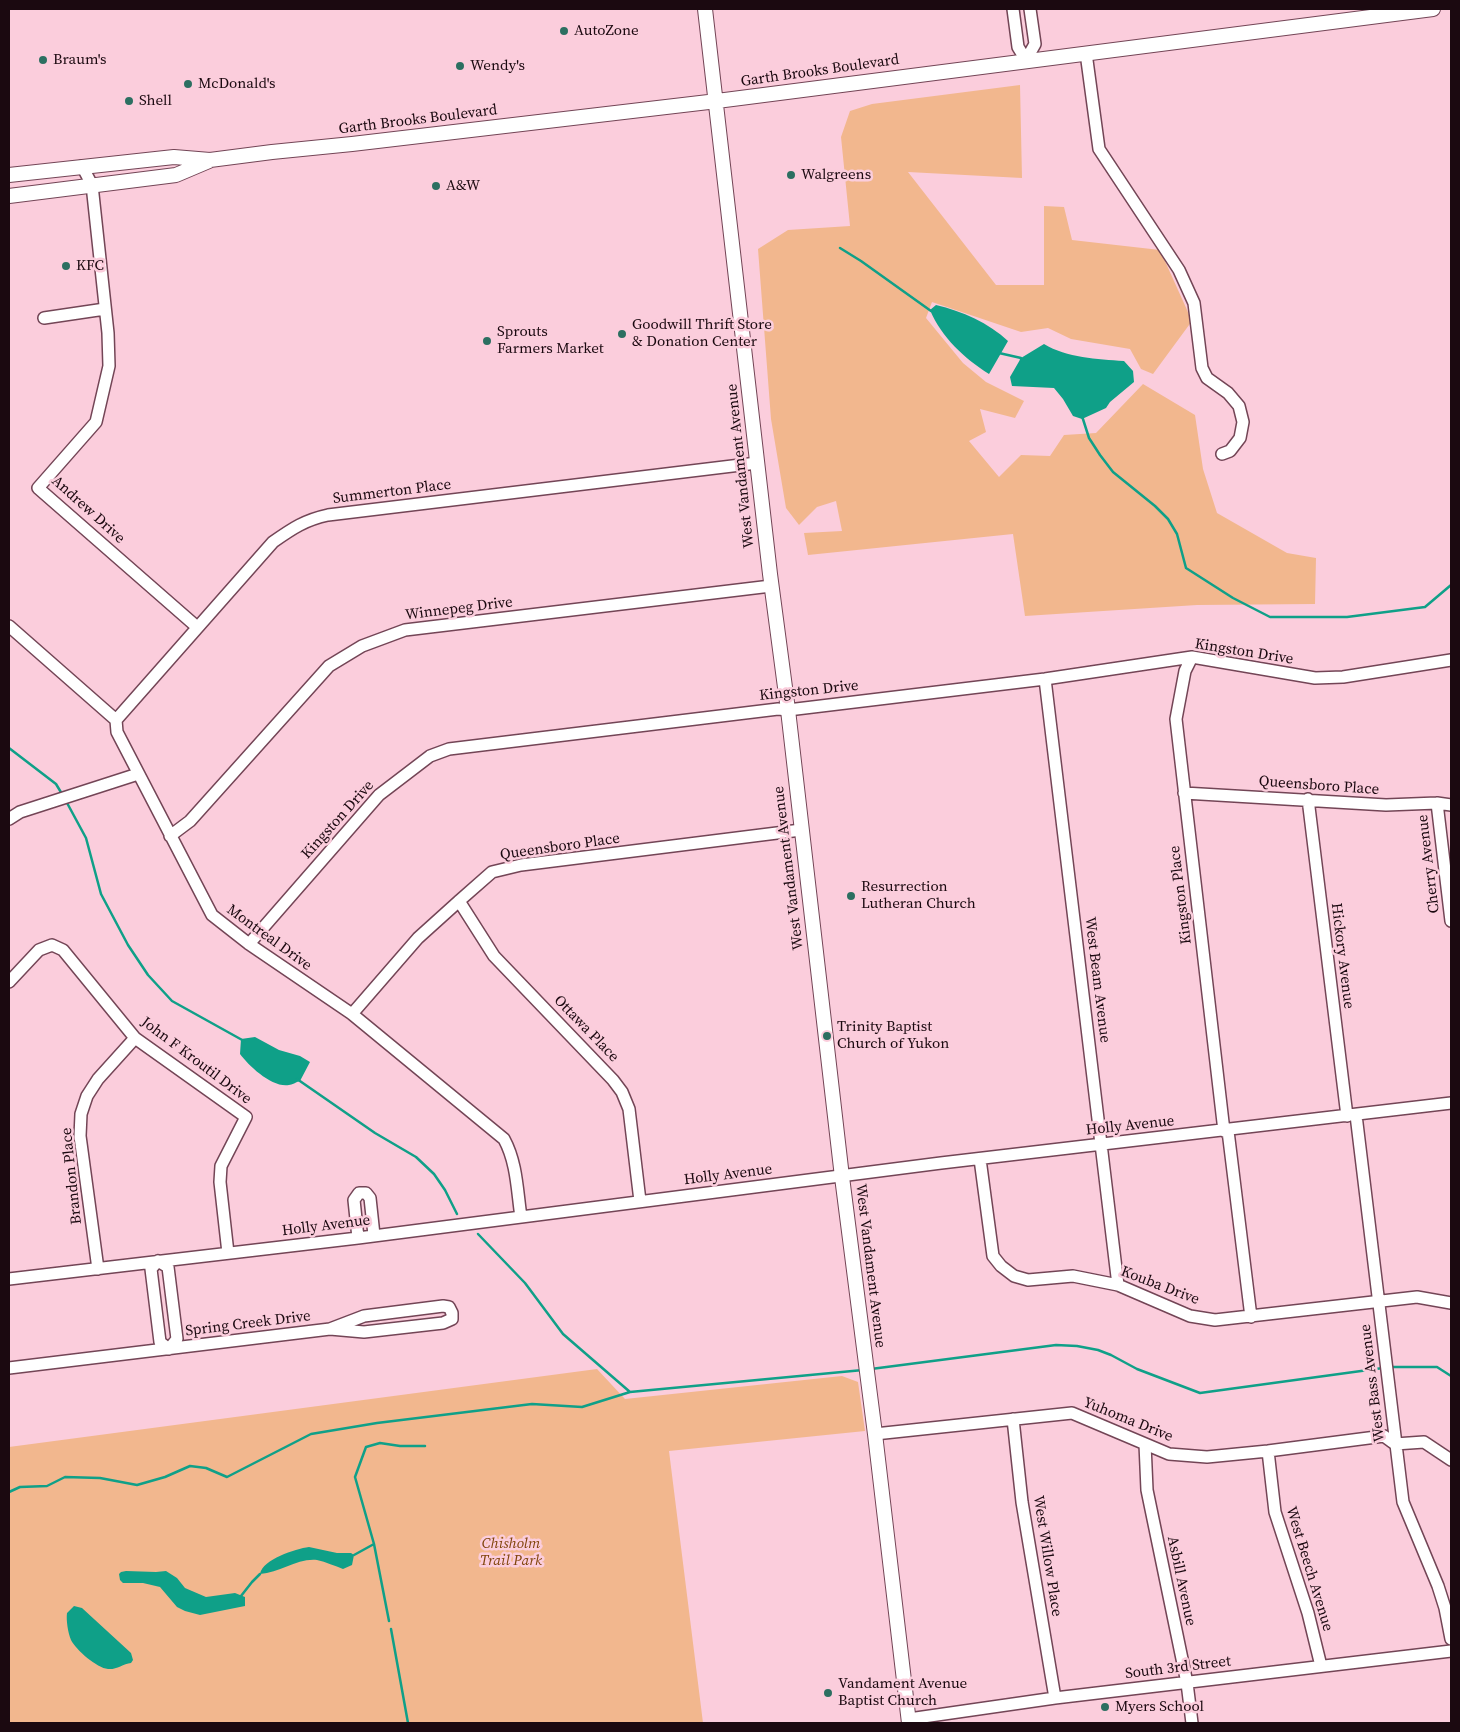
<!DOCTYPE html>
<style>
body{margin:0}
#map{position:relative;width:1460px;height:1732px;overflow:hidden;background:#fbcddc;font-family:"Source Serif 4",serif}
canvas{display:block}
.frame{position:absolute;inset:0;border:10px solid #1b0910;pointer-events:none}
</style>
<div id="map">
<canvas width="1460" height="1732"></canvas>
<div class="frame"></div>
</div>
<script>
const c = document.querySelector('canvas').getContext('2d');
c.lineJoin = 'round';
function paint(path, color) {
  c.fillStyle = color;
  c.fill(path, 'evenodd');
}
function trace(path, color, width, dash) {
  c.strokeStyle = color;
  c.lineWidth = width;
  c.lineCap = dash ? 'butt' : 'round';
  c.setLineDash(dash || []);
  c.stroke(path);
}
function drawText(font, color, halo, rows, align = 'center') {
  c.font = font + ' "Source Serif 4",serif';
  c.lineWidth = 5;
  c.setLineDash([]);
  c.textBaseline = 'middle';
  c.strokeStyle = halo;
  c.fillStyle = color;
  for (const [text, x, y, turn = 0] of rows) {
    c.save();
    c.translate(x, y);
    c.rotate((+turn || 0) * Math.PI / 180);
    c.textAlign = isNaN(turn) ? turn : align;
    if (halo) c.strokeText(text, 0, 0);
    c.fillText(text, 0, 0);
    c.restore();
  }
}
paint(new Path2D(`
 M1020 85 1022 178 908 172 996 285H1044V206L1064 207 1072 240 1160 250 1192 321 1153 374 1141 369 1130 349 1071 339 1048 328 1021 332 932 302 926 318 963 363 986 382 1024 401 1015 418 980 409 986 432 969 441 999 477 1021 455 1050 456 1064 435 1096 433 1143 384 1195 415 1203 469 1217 513 1287 553 1316 558 1315 604 1197 605 1025 616 1013 534 808 555 804 533 842 531 836 501 817 507 799 525 786 508 771 419 758 249 788 230 850 226 841 137 850 111 872 104Z
 M597 1369 625 1399 842 1376 858 1382 865 1431 669 1451 703 1723H9V1447Z`), '#f2b78e');
paint(new Path2D(`
 M936 305C962 311 989 323 1008 341L989 374C964 358 942 338 930 310Z
 M1044 344C1067 358 1097 359 1124 361L1133 371 1134 382 1110 402 1106 408 1082 419 1073 416 1063 399 1054 388 1012 386 1010 377 1021 358Z
 M255 1037 279 1050 300 1056 310 1062 300 1081C296 1082 292 1085 289 1085 272 1088 249 1066 240 1054L241 1039Z
 M309 1547 337 1553H351L354 1555 352 1565 343 1569C335 1566 326 1562 317 1560 297 1558 280 1573 260 1574 263 1559 295 1549 309 1547Z
 M126 1571 156 1572 166 1571 177 1578 185 1588 206 1597 235 1593 245 1597V1606L200 1615 185 1611 177 1607 160 1587 143 1583H123L120 1580 119 1574 121 1572Z
 M74 1606 82 1608 131 1653 133 1660 131 1663C123 1664 116 1670 108 1669 97 1668 76 1650 71 1640 68 1633 66 1620 67 1613Z`), '#0fa088');
trace(new Path2D(`
 M840 248 861 261 931 311
 M999 353 1021 358V360
 M1082 416 1089 438 1100 455 1113 472 1155 506 1168 519 1177 534 1186 568 1233 598 1270 617H1347L1425 607 1451 585
 M9 748 56 784 62 794
 M66 801 86 838 101 894 128 945 148 975 172 1001 244 1041
 M297 1079 375 1133 416 1157 434 1174 445 1190 457 1214
 M478 1234 525 1283 563 1334 630 1392
 M1391 1367H1437L1451 1376
 M871 1369 1056 1345 1077 1346 1098 1350 1111 1355 1137 1369 1200 1393 1383 1368
 M9 1492 20 1487 47 1486 65 1477 100 1478 137 1485 165 1477 190 1466 206 1468 227 1477 311 1434 377 1423 532 1404 582 1407 630 1392 863 1370
 M354 1555 374 1544
 M241 1596 252 1582 260 1574
 M389 1621 374 1544 355 1477 366 1447 380 1443 400 1446H425
 M391 1629 408 1723`), '#0fa088', 2.5);
const minor = new Path2D(`
 M1013 9 1018 47 1026 60 1035 44 1030 9
 M1086 53 1099 149 1179 270 1194 303 1202 368 1207 378 1228 393 1239 406 1243 422 1240 438 1230 451 1222 454
 M82 166 92 185 108 333 109 366 96 422 38 488 197 627
 M44 318 105 309
 M9 626 116 720 117 732 212 915 249 944 352 1014 504 1139C517 1163 517 1190 521 1217
 M1192 657 1185 671 1176 719 1224 1131
 M1045 679 1118 1285
 M116 720 273 542C293 528 305 520 328 515L757 463
 M1184 793 1386 805 1437 803 1451 805
 M1308 799 1347 1116
 M1437 803 1451 921
 M9 819 20 812 138 774
 M170 836 190 821 329 666 362 646 405 630 771 586
 M459 901 494 956 613 1080 622 1092 629 1109 640 1201
 M249 944 379 795 430 756 449 749 778 709 788 710 1045 679 1192 657 1315 678 1343 677 1451 660
 M9 982 39 950 52 945 63 950 135 1038 246 1117 221 1166 220 1182 228 1253
 M352 1014 418 938 459 901 492 872 521 865 801 830
 M1356 1115 1403 1502 1438 1586 1445 1608 1451 1639
 M1228 1131 1251 1317
 M980 1159 993 1256 1001 1266 1014 1276 1028 1280 1073 1276 1118 1285 1190 1316 1215 1320 1417 1297 1451 1303
 M358 1238 354 1200 359 1193H366L370 1198 374 1235
 M158 1261 168 1267 177 1339 169 1349 160 1342 151 1269Z
 M98 1269 80 1136 81 1114 87 1096 98 1079 135 1038
 M9 1279 358 1238 941 1163 1451 1103
 M9 1368 330 1329 364 1316 443 1306 449 1307 452 1313V1319L443 1323 364 1332 330 1329
 M1013 1419 1022 1502 1055 1698
 M875 1434 1072 1413 1169 1454 1207 1457 1268 1451 1384 1436 1395 1444 1424 1442 1451 1460
 M1145 1444 1147 1490 1187 1683 1192 1723
 M1268 1451 1275 1512 1308 1613 1321 1666
 M909 1719 1055 1698 1451 1651`);
const tertiary = new Path2D(`
 M705 9 770 574 788 710 842 1177 875 1434 909 1723
 M9 175 174 157 210 160 272 152 352 144 717 101 1433 9
 M9 196 176 175 209 161`);
trace(minor, '#734556', 14);
trace(tertiary, '#734556', 16);
trace(minor, '#fff', 11);
trace(tertiary, '#fff', 14);
for (const [x, y, r, color] of [
 [564,31,5,"#2c6f61"],
 [43,60,5,"#2c6f61"],
 [460,66,5,"#2c6f61"],
 [188,84,5,"#2c6f61"],
 [129,101,5,"#2c6f61"],
 [791,175,5,"#2c6f61"],
 [436,186,5,"#2c6f61"],
 [66,266,5,"#2c6f61"],
 [622,334,5,"#2c6f61"],
 [487,341,5,"#2c6f61"],
 [851,896,5,"#2c6f61"],
 [827,1036,5,"#2c6f61"],
 [828,1693,5,"#2c6f61"],
 [1105,1707,5,"#2c6f61"]
]) {
  const dot = new Path2D();
  dot.arc(x, y, r, 0, 2 * Math.PI);
  c.fillStyle = color;
  c.fill(dot);
  trace(dot, '#fbcddc', 2);
}
drawText('15px', '#1b0910', '#fbcddc', [
 ["AutoZone",574,31],
 ["Braum's",53,60],
 ["Wendy's",470,66],
 ["McDonald's",198,84],
 ["Shell",139,101],
 ["Walgreens",801,175],
 ["A&W",446,186],
 ["KFC",76,266],
 ["Goodwill Thrift Store",632,325],
 ["& Donation Center",632,342],
 ["Sprouts",497,332],
 ["Farmers Market",497,349],
 ["Resurrection",861,887],
 ["Lutheran Church",861,904],
 ["Trinity Baptist",837,1027],
 ["Church of Yukon",837,1044],
 ["Vandament Avenue",838,1684],
 ["Baptist Church",838,1701],
 ["Myers School",1115,1707]
], 'left');
drawText('15px', '#1b0910', '#fbcddc', [
 ["Garth Brooks Boulevard",820,71,-8],
 ["Garth Brooks Boulevard",418,120,-7],
 ["West Vandament Avenue",741,466,-96],
 ["Summerton Place",392,492,-7],
 ["Andrew Drive",88,510,42],
 ["Winnepeg Drive",459,609,-7],
 ["Kingston Drive",1244,652,9],
 ["Kingston Drive",809,691,-6],
 ["Queensboro Place",1319,786,4],
 ["Kingston Drive",338,820,-48],
 ["Queensboro Place",560,847,-8],
 ["Cherry Avenue",1429,864,-97],
 ["West Vandament Avenue",789,868,-97],
 ["Kingston Place",1181,895,-97],
 ["Montreal Drive",269,938,36],
 ["Hickory Avenue",1342,956,83],
 ["West Beam Avenue",1097,980,83],
 ["Ottawa Place",586,1029,46],
 ["John F Kroutil Drive",196,1061,37],
 ["Holly Avenue",1130,1126,-6],
 ["Holly Avenue",728,1175,-7],
 ["Brandon Place",72,1176,-96],
 ["Holly Avenue",326,1226,-7],
 ["West Vandament Avenue",870,1266,83],
 ["Kouba Drive",1160,1286,21],
 ["Spring Creek Drive",248,1324,-7],
 ["West Bass Avenue",1373,1383,-97],
 ["Yuhoma Drive",1128,1420,22],
 ["West Willow Place",1047,1556,81],
 ["West Beech Avenue",1309,1569,73],
 ["Asbill Avenue",1181,1581,78],
 ["South 3rd Street",1178,1668,-7]
]);
drawText('italic 15px', '#81440b', '#fbcddc', [
 ["Chisholm",511,1544],
 ["Trail Park",511,1561]
]);
</script>
